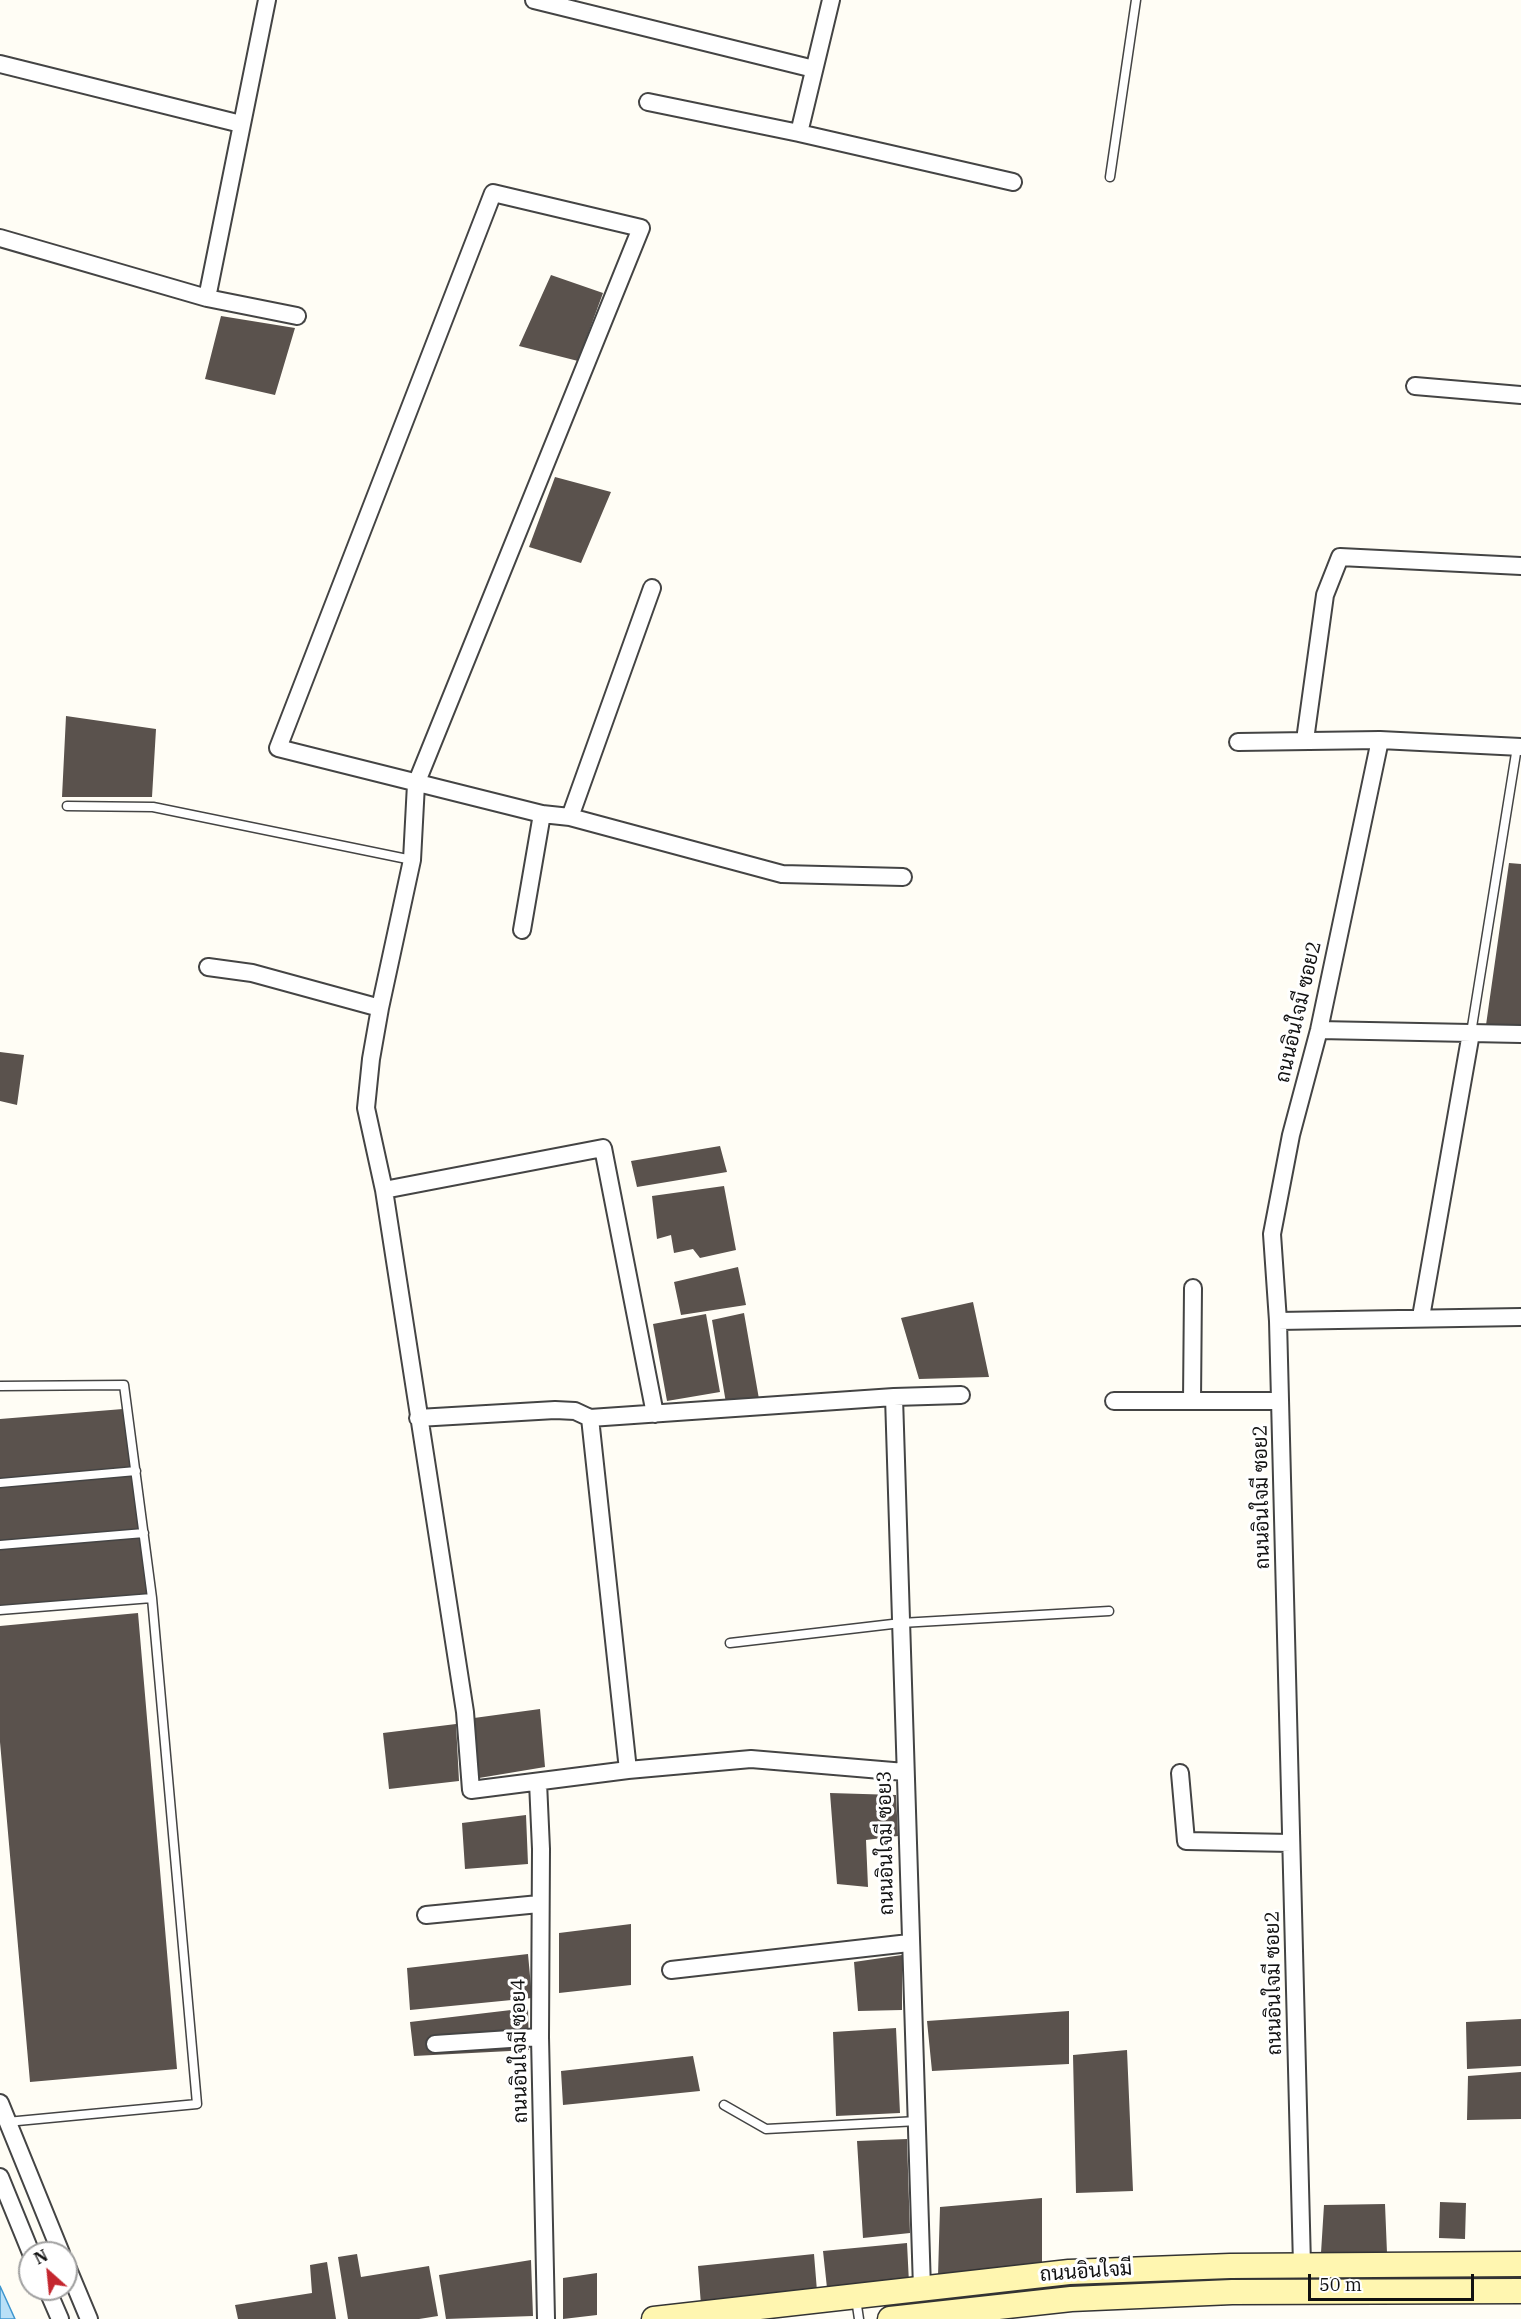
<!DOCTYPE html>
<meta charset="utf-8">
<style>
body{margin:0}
#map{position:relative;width:1521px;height:2319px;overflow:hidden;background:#fffdf5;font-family:"IBM Plex Serif",serif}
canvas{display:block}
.north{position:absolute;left:18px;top:2241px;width:60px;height:60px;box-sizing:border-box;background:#fff;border:2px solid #a0a0a0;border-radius:50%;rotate:333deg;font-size:16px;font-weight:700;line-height:24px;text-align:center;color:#111}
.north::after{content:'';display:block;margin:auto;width:21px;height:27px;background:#c4262e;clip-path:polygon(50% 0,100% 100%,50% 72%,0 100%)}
.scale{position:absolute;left:1308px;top:2274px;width:166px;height:27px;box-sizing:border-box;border:3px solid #111;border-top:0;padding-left:8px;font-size:18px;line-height:21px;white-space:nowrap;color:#111;-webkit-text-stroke:4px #fff;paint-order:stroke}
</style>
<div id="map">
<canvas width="1521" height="2319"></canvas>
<div class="north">N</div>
<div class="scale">50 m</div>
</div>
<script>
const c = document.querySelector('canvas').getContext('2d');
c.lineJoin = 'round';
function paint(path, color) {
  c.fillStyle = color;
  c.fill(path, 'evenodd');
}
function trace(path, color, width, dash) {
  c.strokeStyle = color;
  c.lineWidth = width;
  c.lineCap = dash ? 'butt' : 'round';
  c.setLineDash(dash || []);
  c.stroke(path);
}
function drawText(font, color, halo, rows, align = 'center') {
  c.font = font + ' "IBM Plex Serif",Sarabun,serif';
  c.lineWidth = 6;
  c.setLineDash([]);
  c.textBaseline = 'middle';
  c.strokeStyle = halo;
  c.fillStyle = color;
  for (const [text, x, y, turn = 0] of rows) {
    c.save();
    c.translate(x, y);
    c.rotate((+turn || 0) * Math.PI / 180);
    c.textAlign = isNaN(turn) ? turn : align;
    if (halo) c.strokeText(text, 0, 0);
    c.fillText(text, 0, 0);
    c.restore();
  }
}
const water = new Path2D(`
 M0 2286 15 2319H0Z`);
paint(water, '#b9e0f7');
trace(water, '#3f96cf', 1.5);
paint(new Path2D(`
 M551 275 603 293 578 361 519 346Z
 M221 316 295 328 275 395 205 379Z
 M555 477 611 492 581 563 529 547Z
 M66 716 156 729 152 797H62Z
 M1509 863 1521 864V1025H1486Z
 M0 1052 24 1055 17 1105 0 1101Z
 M720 1146 727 1172 637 1187 631 1161Z
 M724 1186 736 1250 700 1258 693 1249 674 1253 671 1235 657 1239 652 1196Z
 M738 1267 746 1305 681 1315 674 1282Z
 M973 1302 989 1377 919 1379 901 1318Z
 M744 1313 759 1399 726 1403 712 1320Z
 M706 1314 720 1392 667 1401 653 1324Z
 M123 1409 148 1595 0 1607V1419Z
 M138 1613 177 2069 30 2082 0 1742V1626Z
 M540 1709 545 1767 479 1778 474 1718Z
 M456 1724 459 1781 389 1789 383 1733Z
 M830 1793 896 1795 898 1836 866 1840 868 1887 837 1884Z
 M526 1815 528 1864 465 1869 462 1823Z
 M631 1924V1985L559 1993V1933Z
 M528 1954 532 1998 410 2010 407 1968Z
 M902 1955V2010L858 2011 854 1962Z
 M528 2008 529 2050 414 2056 410 2022Z
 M1069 2011V2064L932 2071 927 2021Z
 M1521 2019V2066L1467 2069 1466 2022Z
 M896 2028 900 2113 836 2116 833 2032Z
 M1127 2050 1133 2191 1076 2193 1073 2055Z
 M693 2056 700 2091 563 2105 561 2071Z
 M1521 2072V2119L1467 2120 1468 2076Z
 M907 2139 910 2233 863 2238 857 2141Z
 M1042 2198V2268L938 2276 940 2207Z
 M1440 2202 1466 2203 1465 2239 1439 2238Z
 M1385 2204 1387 2253H1321L1324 2205Z
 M907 2243 909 2283 827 2288 823 2251Z
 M357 2254 361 2277 429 2266 438 2316 419 2319H348L338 2257Z
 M814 2254 817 2291 701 2305 698 2266Z
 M531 2260 533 2316 446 2319 439 2275Z
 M327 2262 336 2319H238L235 2305 312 2293 310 2265Z
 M597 2273V2315L563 2319V2278Z`), '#5a524d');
const lane = new Path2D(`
 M1110 177 1136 0
 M67 806 153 807 412 860
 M1471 1033 1517 747
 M0 1386 124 1385 152 1598 197 2104 7 2122
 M0 1483 136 1471
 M0 1545 144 1533
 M0 1610 152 1598
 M730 1643 901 1623 1109 1611
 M724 2105 766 2129 918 2121
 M856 2299 859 2319`);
const street = new Path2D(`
 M534 0 814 69
 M831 0 799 133 1013 182
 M0 64 241 124
 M648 102 799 133
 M0 238 207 298 297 316
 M207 298 267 0
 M1415 386 1521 395
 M1305 740 1325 595 1340 557 1521 566
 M1238 742 1380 740 1521 747
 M570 817 652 588
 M903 877 782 874 570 817 542 814 278 748 493 193 641 228 416 784 412 860 380 1008 371 1059 366 1108 384 1190 465 1712 471 1790 628 1770 751 1759 905 1772
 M522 930 542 814
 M208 967 252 973 380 1008
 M1319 1030 1521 1034
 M384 1190 603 1148 655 1414
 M1421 1317 1471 1033
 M1278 1321 1521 1317
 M894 1397 922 2288
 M1114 1401H1280
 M1192 1401 1193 1288
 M418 1418 555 1410 575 1411 590 1418 894 1397 961 1395
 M590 1418 628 1770
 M1180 1773 1186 1841 1291 1843
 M538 1782 541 1849 540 2037 546 2319
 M426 1915 539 1904
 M671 1970 909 1943
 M435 2044 540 2037
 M0 2103 61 2253
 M0 2177 31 2253
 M66 2264 89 2319
 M1302 2265 1278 1321 1272 1234 1291 1135 1319 1030 1380 740
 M47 2289 60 2319`);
const secondary = new Path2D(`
 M654 2319 1069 2272 1230 2266 1521 2264
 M890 2319 1071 2299 1232 2292 1521 2291`);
trace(lane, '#444', 11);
trace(street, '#444', 20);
trace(secondary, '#333', 27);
trace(lane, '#fff', 8);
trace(street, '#fff', 16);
trace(secondary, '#fff6b0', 24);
drawText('20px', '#111', '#fff', [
 ["ถนนอินใจมี ซอย2",1299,1012,-77],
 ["ถนนอินใจมี ซอย2",1262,1497,-91],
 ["ถนนอินใจมี ซอย3",886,1843,-91],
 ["ถนนอินใจมี ซอย2",1274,1983,-91],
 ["ถนนอินใจมี ซอย4",520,2051,-91],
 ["ถนนอินใจมี",1086,2272,-4]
]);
</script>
